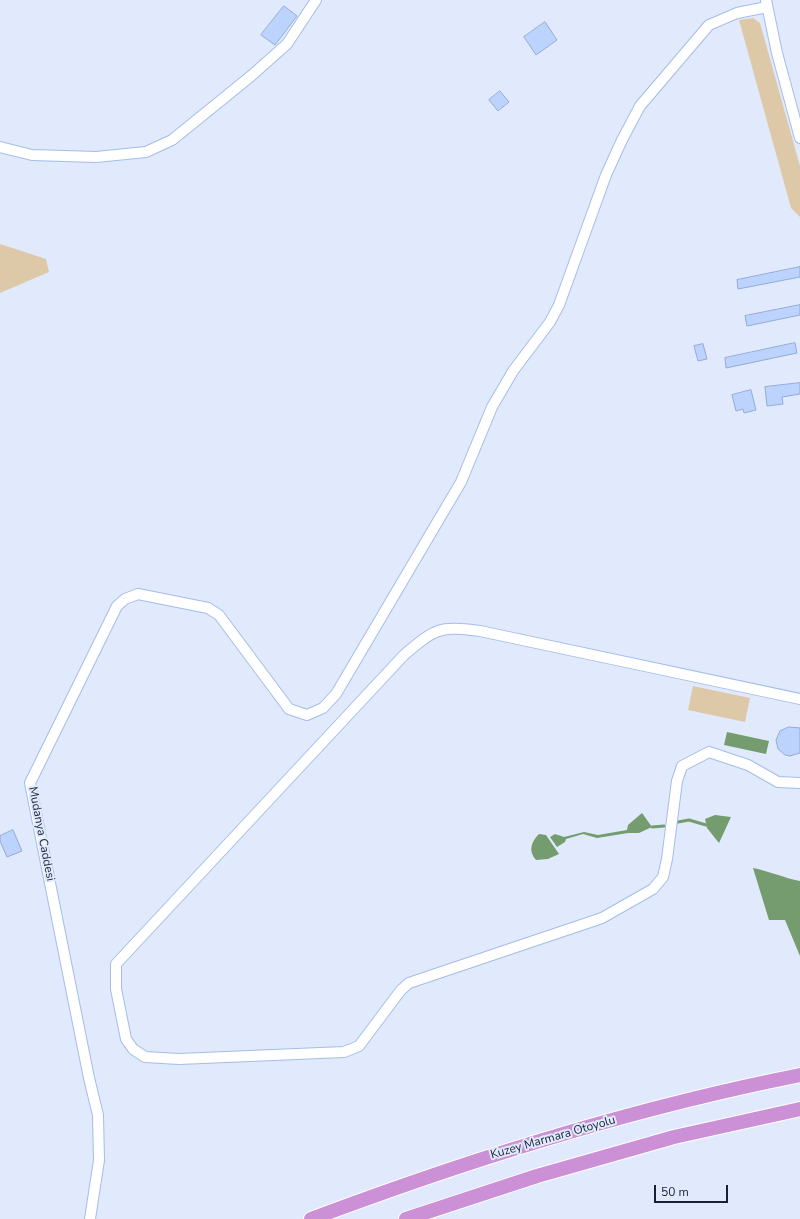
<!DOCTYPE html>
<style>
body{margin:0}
#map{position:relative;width:800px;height:1219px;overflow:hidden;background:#e0eafc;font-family:"Nunito Sans",sans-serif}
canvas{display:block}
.scale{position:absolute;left:654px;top:1185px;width:74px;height:18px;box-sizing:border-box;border:2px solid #192232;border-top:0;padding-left:5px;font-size:12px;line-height:14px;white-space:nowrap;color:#192232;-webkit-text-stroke:3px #e0eafc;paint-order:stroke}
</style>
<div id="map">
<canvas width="800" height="1219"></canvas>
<div class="scale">50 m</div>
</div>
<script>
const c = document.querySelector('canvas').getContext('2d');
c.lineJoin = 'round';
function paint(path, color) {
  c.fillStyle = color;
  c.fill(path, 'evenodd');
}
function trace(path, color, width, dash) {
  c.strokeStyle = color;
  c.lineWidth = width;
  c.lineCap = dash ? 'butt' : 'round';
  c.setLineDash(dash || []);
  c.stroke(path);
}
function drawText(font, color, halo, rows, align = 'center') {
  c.font = font + ' "Nunito Sans",sans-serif';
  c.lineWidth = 4;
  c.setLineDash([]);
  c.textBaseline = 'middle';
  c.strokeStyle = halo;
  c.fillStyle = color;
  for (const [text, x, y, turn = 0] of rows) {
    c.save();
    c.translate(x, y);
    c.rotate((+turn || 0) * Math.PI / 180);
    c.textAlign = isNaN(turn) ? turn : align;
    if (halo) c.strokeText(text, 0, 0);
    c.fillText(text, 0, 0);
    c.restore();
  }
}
paint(new Path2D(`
 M753 18 760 23 800 166V217L791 208 739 20Z
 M0 244 46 259 49 272 0 293Z
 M693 686 750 698 745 722 688 710Z`), '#ddc9a7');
paint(new Path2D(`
 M727 732 769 741 766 754 724 745Z
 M642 813 652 827 639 833H628L597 838 583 834 566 839 565 842 557 847 550 837 555 834 564 837 584 832 598 835 627 830 628 825Z
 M715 815 731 817 719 843 707 828 705 819Z
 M539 834 546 835 559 854 548 859 536 860C528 851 531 842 539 834Z
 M753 868C769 871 784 878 800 881V956L785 920H769Z`), '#749c6e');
trace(new Path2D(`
 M678 822 689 820 706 825
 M652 827 664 826`), '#749c6e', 3);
const building = new Path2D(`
 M284 6 297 16 275 45 261 35Z
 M545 22 557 40 536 55 524 37Z
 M500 91 509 102 498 111 489 100Z
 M800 267V277L738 289 737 280Z
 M800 305V315L747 326 745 316Z
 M795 343 797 353 726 368 725 358Z
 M703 344 707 359 698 361 694 346Z
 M800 383V394L782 397 783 404 767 406 765 387Z
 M751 390 756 410 744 413 743 409 736 411 732 395Z
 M789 727 800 728V753L790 756 785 755 778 749 776 740 780 731Z
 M13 830 22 851 7 857 0 841V836Z`);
paint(building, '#bbd3fd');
trace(building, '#93abd4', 1);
const minor = new Path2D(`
 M766 0 777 53 800 138
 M0 147 32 155 96 157 146 152 172 140 251 76 287 44 316 0
 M800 699 480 631C438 626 436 628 404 655L116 964V989L126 1039 133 1049 145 1057 179 1059 344 1052 359 1046 401 990 409 983 602 918 653 889 663 877 667 859 677 781 682 766 709 752 748 765 778 782 800 783
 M90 1219 99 1160 98 1115 89 1078 30 783 117 606 125 599 138 594 208 608 219 615 289 709 307 715 323 708 336 694 461 482 492 407 513 371 550 322 559 305 606 175 622 140 640 106 709 25 737 13 767 7`);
const highway = new Path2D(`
 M311 1219C470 1159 633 1108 800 1075
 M406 1219 537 1176 674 1137 800 1109`);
trace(minor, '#a4bde7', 12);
trace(highway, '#fff', 16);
trace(minor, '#fff', 10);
trace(highway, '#cc90d7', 14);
drawText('12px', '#192232', '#e0eafc', [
 ["Mudanya Caddesi",41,834,79],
 ["Kuzey Marmara Otoyolu",553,1138,-16]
]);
</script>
